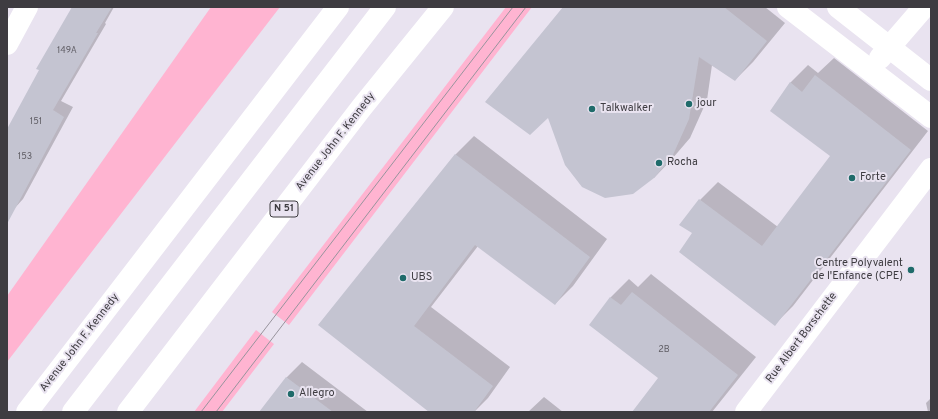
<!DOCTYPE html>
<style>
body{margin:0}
#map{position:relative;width:938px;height:419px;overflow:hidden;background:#e9e3f0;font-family:Overpass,sans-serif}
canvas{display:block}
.frame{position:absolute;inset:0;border:8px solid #3e3c41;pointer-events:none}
</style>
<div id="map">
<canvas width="938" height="419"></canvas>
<div class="frame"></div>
</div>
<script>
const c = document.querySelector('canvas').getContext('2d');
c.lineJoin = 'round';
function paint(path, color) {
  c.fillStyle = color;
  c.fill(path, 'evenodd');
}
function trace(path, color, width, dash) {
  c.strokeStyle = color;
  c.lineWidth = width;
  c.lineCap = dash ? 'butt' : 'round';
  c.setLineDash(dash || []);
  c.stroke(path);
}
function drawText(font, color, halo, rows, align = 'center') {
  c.font = font + ' Overpass,sans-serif';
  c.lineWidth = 4;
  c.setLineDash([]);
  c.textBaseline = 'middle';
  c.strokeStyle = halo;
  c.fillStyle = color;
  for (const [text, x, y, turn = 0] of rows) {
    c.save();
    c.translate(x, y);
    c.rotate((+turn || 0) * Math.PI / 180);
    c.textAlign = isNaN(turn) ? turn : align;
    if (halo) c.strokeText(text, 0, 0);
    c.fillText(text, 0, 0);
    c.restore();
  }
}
paint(new Path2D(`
 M211 7H280L7 362V296Z
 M506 7H532L289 325 272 312Z
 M256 330 274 344 222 412H194Z`), '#ffb4d1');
paint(new Path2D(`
 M74 7H114L105 23 106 24 61 101 73 107 23 199 14 209 7 205V131Z
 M564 7H765L785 23 753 62 735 80 712 65 707 100 690 138 672 159 654 178Z
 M834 58 928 131 793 306 775 324 694 233 700 200 718 182 778 227 832 156 790 83 808 65 818 73Z
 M474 136 607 239 573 286 555 304 478 246 431 307 510 367 488 398 474 412H431L320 325 456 154Z
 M651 274 756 357 712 412H634L660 377 591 325 611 297 629 279 638 287Z
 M302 362 368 412H260L287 377Z
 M544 397 563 412H528Z
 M931 398V412H928L926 403Z`), '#0003');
paint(new Path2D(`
 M72 7H112L96 33H98L53 110 64 117 7 224V129L39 70 36 69Z
 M563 7H724L767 41 735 81 699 57 689 119 672 157 654 178 633 194 605 198 582 187 565 165 548 118 530 135 485 102Z
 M815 75 911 150 775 326 679 252 692 233 679 225 699 199 762 246 830 156 770 111 790 82 802 92Z
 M455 154 590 257 555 305 475 245 414 326 493 386 474 412H429L318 325Z
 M632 292 738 375 709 412H632L658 378 589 325 610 297 621 305Z
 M286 377 333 412H259Z`), '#c4c4d1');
trace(new Path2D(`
 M788 7 931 117
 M838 7 931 80
 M7 44 27 7
 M880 58 924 7
 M27 412 338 7
 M746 412 931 169`), '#fff', 22);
trace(new Path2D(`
 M73 412 385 7
 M128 412 362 107 443 7`), '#fff', 22);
trace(new Path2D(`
 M201 412 513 7
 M216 412 526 7`), '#98949d', 1);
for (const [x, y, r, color] of [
 [689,104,4,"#1f6b6a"],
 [592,109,4,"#1f6b6a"],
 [659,163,4,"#1f6b6a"],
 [852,178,4,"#1f6b6a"],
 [911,270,4,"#1f6b6a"],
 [403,278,4,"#1f6b6a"],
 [291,394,4,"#1f6b6a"]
]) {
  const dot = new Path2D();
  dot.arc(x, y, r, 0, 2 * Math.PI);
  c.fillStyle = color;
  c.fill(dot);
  trace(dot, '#e9e3f0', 1.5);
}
drawText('9px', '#605e65', null, [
 ["149A",67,51],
 ["151",36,122],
 ["153",25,157],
 ["2B",664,350]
]);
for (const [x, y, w] of [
 [284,209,28]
]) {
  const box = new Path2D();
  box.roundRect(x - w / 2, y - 8, w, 16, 3);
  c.fillStyle = '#e9e3f0';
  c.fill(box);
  trace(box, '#3e3c41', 1);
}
drawText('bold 10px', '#3e3c41', null, [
 ["N 51",284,209]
]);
drawText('11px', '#3e3c41', '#e9e3f0', [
 ["jour",697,104],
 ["Talkwalker",600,109],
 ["Rocha",667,163],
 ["Forte",860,178],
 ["Centre Polyvalent",903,264,"right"],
 ["de l'Enfance (CPE)",903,277,"right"],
 ["UBS",411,278],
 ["Allegro",299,394]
], 'left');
drawText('11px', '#3e3c41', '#e9e3f0', [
 ["Avenue John F. Kennedy",336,142,-52],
 ["Rue Albert Borschette",802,338,-53],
 ["Avenue John F. Kennedy",80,343,-52]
]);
</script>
